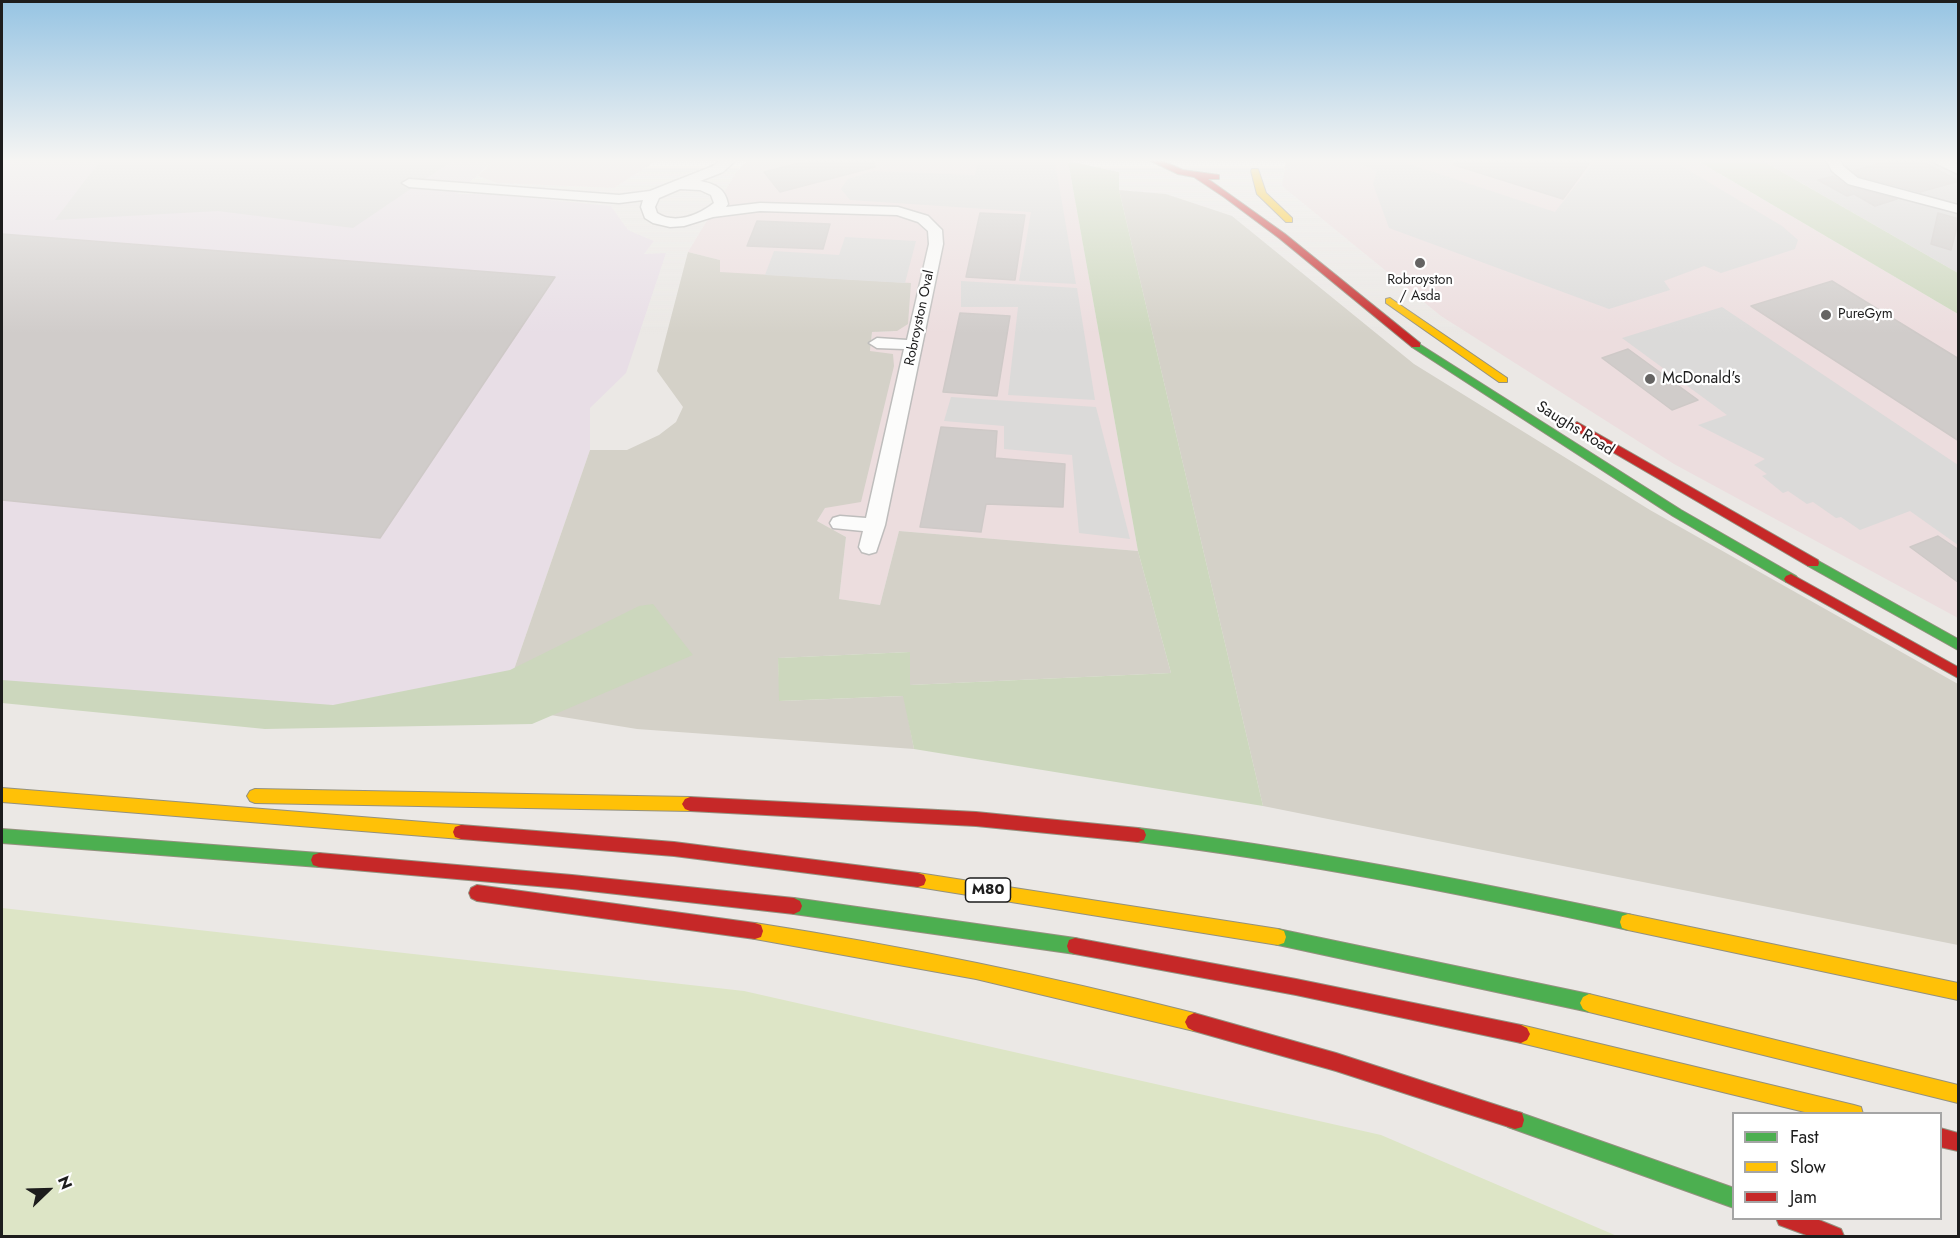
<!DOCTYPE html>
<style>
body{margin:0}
#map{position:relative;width:1960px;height:1238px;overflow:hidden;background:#ebe8e5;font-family:Jost,sans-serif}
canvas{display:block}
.frame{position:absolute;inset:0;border:3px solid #1d1d1d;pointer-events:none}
.legend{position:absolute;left:1732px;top:1112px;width:210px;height:108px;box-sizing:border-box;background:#fff;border:2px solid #a5a5a5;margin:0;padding:8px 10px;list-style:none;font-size:18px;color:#1d1d1d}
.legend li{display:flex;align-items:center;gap:12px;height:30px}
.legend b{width:30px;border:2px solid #a5a5a5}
.north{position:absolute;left:18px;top:1160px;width:60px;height:60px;-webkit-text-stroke:4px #fff;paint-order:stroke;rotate:67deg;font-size:16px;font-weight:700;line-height:24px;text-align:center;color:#1d1d1d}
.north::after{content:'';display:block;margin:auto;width:21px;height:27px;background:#1d1d1d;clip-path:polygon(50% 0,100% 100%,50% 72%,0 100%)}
</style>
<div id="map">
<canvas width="1960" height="1238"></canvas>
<div class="frame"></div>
<ul class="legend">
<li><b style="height:8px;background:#4caf50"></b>Fast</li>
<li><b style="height:8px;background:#ffc107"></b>Slow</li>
<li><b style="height:8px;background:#c62828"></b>Jam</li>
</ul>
<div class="north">N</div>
</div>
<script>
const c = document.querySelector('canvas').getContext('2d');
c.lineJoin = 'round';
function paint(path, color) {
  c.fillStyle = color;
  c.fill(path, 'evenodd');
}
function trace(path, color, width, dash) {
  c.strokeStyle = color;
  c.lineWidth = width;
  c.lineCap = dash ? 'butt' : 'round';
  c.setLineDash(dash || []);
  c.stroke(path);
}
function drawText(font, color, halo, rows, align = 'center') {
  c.font = font + ' Jost,sans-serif';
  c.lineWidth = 4.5;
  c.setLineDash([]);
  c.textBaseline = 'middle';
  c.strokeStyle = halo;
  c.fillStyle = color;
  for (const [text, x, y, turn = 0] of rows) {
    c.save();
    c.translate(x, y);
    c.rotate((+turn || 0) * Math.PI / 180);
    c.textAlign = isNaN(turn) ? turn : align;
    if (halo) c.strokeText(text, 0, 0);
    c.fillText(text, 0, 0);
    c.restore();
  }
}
paint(new Path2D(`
 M1763 161H1958V273Z`), '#dad8d7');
paint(new Path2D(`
 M493 161H656L614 188 497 183 478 176Z
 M747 161H1068L1138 551 899 531 880 605 839 599 846 537 817 521 825 508 870 351 872 332 897 331 720 272V260L688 252 737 171Z
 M1286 161H1698L1958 314V618L1674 464 1441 316 1282 186Z`), '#ecddde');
paint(new Path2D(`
 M2 161H493L457 194H491L611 206 628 230 654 241 644 254 666 253 626 373 590 408V450L501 707 2 701Z`), '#e8dee6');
paint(new Path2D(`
 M1119 190 1166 194 1232 216 1414 364 1650 510 1958 684V945L1263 806Z
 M688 252 720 260V272L911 283 908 324 897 331 872 332 870 351 893 354 894 366 861 502 825 508 817 521 846 537 839 599 880 605 899 531 1138 551 1171 673 910 685V652L778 658 780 701 904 696 914 749 637 729 501 707 590 450H627L659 435 676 422 683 407 657 371Z`), '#d4d1c8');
paint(new Path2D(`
 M2 908 744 991 1381 1135 1617 1236H2Z`), '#dde5c6');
paint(new Path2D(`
 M1068 161 1119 172V190L1263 806 914 749 903 696 779 701 778 658 910 652V685L1171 673 1138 551Z
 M1698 161H1763L1958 273V314Z
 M653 604 693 655 532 724 265 729 2 703V680L333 705 510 670 639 606Z`), '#ccd7bd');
paint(new Path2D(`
 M100 161H452L353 228 218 211 55 220Z
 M978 161 1055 162 1076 284 1019 281 1031 212 850 200 841 189 848 179 873 171 975 175Z
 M1354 161H1400L1555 212 1595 161H1673L1782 226 1798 240 1795 249 1721 273 1704 266 1664 281 1670 290 1609 309 1389 228 1373 184 1377 171Z
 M845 237 916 241 905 283 765 275 774 251 839 255Z
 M961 281 1077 288 1095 400 1008 395 1018 307H961Z
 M1722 307 1958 465V545L1910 511 1860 530 1841 517 1836 518 1813 502 1807 504 1788 491 1783 493 1762 476 1767 474 1754 465 1765 459 1698 425 1727 415 1622 338Z
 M951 397 1096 407 1130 539 1079 533 1072 455 1004 449V426L944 421Z`), '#dbdad9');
const building = new Path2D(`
 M807 161H874L875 167 780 192 764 172Z
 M1454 161H1591L1563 199 1454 165Z
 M1887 161H1921L1959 181 1920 192 1859 176 1853 171Z
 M1834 176 1847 186 1897 199 1875 206 1854 194 1847 196 1818 180Z
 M980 213 1025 215 1015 280 966 277Z
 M1938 213 1959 219 1951 250 1931 244Z
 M757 221 830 224 823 249 747 246Z
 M2 234 555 277 380 538 2 500Z
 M1832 281 1959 359V441L1751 306Z
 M960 313 1010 316 997 396 943 392Z
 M1628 349 1698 400 1672 410 1602 358Z
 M941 427 997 431 995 458 1065 464 1063 507 986 504 981 532 920 527Z
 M1938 536 1959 550V583L1910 547Z`);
paint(building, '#d0ccca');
trace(building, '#cec9c7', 1.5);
const street = new Path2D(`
 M720 161H735L723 172 700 181C715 184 725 188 728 204L726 207 760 203 898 207 928 216 942 230 943 244 885 525 876 552 869 554 862 552 859 547 863 531 833 528 830 523 833 518 840 516 866 518 904 349 877 348 869 343 877 338 907 340 929 244 928 231 918 222 897 215 760 211 713 217 684 226 670 227 653 223 645 218 641 207 643 200 619 203 409 187 402 183 409 179 619 195 650 191 713 166ZM680 189 700 190 711 195 714 203C699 215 675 225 657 213L655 207 659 198Z
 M1827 161H1841L1843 166 1858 178 1958 205V213L1848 184 1832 171Z
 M1931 161H1949L1958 165V174Z`);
const fast = new Path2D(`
 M1416 342 1681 510 1796 576 1798 579 1796 582H1786L1673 516 1412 347V343Z
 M1813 558 1958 639V650L1808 566 1807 563Z
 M1138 828C1303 848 1465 880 1628 914L1634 916 1636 922 1634 928 1628 930C1466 895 1303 862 1138 842L1132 840 1130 835 1132 830Z
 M2 829 319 853 325 855 327 860 325 865 319 867 2 843Z
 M794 898 1075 938 1081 940 1083 946 1081 952 1075 954 794 914 788 911 786 906 788 901Z
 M1278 929 1589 994 1595 997 1598 1003 1595 1009 1589 1012 1278 945 1272 943 1270 937 1272 931Z
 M1515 1111 1734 1188V1208L1508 1127 1506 1120 1508 1113Z`);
const slow = new Path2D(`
 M1252 169H1258L1266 193 1292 218V222H1286L1257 194 1251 171Z
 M1390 298 1507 378V382H1499L1386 303V299Z
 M2 788 461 825 467 827 469 832 467 837 461 839 2 802Z
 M255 789 690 797 695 799 698 804 695 809 690 811 255 803 250 801 247 796 250 791Z
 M918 873 1278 929 1284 931 1286 937 1284 943 1278 945 918 887 912 885 910 880 912 875Z
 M1628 914 1958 983V1000L1628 930 1622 928 1620 922 1622 916Z
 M755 923C903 946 1049 976 1194 1013L1200 1016 1203 1022 1200 1028 1194 1031 976 979 755 939 749 937 747 931 749 925Z
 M1589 994 1958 1085V1103L1589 1012 1583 1009 1580 1003 1583 997Z
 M1521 1025 1854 1105 1861 1107 1863 1114H1813L1521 1043 1515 1040 1512 1034 1515 1028Z`);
const jam = new Path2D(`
 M1151 161H1162L1183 170 1219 175V179H1208L1285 234 1420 343V347H1412L1279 238 1224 197 1194 177 1178 174Z
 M1577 422 1818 560 1819 563 1818 566H1808L1573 429 1571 426Z
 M1791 574 1958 667V678L1786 582 1784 579 1786 576Z
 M690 797 976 812 1138 828 1144 830 1146 835 1144 840 1138 842 976 826 690 811 685 809 682 804 685 799Z
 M461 825 674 842 918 873 924 875 926 880 924 885 918 887 674 856 461 839 455 837 453 832 455 827Z
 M319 853 572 875 794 898 800 901 802 906 800 911 794 914 572 889 319 867 313 865 311 860 313 855Z
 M477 885 755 923 761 925 763 931 761 937 755 939 477 901 471 898 469 893 471 888Z
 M1075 938 1296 979 1521 1025 1527 1028 1530 1034 1527 1040 1521 1043 1296 995 1075 954 1069 952 1067 946 1069 940Z
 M1194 1013 1336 1053 1515 1111 1522 1113 1524 1120 1522 1127 1515 1129 1336 1071 1194 1031 1188 1028 1185 1022 1188 1016Z
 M1940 1128 1958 1133V1151L1940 1147Z
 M1776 1218H1814L1841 1229 1844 1236H1809L1779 1225Z`);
trace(street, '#bebdbc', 3);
trace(fast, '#94917f', 2);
trace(slow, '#94917f', 2);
trace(jam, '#94917f', 2);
paint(street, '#fcfcfb');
paint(fast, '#4caf50');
paint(slow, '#ffc107');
paint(jam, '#c62828');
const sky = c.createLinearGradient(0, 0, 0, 334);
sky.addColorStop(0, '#96c4e3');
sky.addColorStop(0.48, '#f6f5f3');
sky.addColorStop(1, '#f6f5f300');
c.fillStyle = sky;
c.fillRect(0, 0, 1960, 334);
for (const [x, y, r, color] of [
 [1420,263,6,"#656463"],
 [1826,315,6,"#656463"],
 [1650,379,6,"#656463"]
]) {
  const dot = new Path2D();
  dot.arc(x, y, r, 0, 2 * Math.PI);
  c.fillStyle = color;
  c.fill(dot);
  trace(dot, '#fff', 2);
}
drawText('14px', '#1d1d1d', '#fff', [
 ["Robroyston",1420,281],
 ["/ Asda",1420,297],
 ["PureGym",1838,315,"left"]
]);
drawText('14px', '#1d1d1d', '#fff', [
 ["Robroyston Oval",920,318,-78]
]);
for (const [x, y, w] of [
 [988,890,45]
]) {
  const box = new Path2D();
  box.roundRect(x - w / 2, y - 12, w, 24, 4.5);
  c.fillStyle = '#fff';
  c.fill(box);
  trace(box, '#1d1d1d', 1.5);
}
drawText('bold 15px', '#1d1d1d', null, [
 ["M80",988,890]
]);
drawText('16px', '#1d1d1d', '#fff', [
 ["McDonald's",1662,379]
], 'left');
drawText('16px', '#1d1d1d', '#fff', [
 ["Saughs Road",1575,429,32]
]);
</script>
